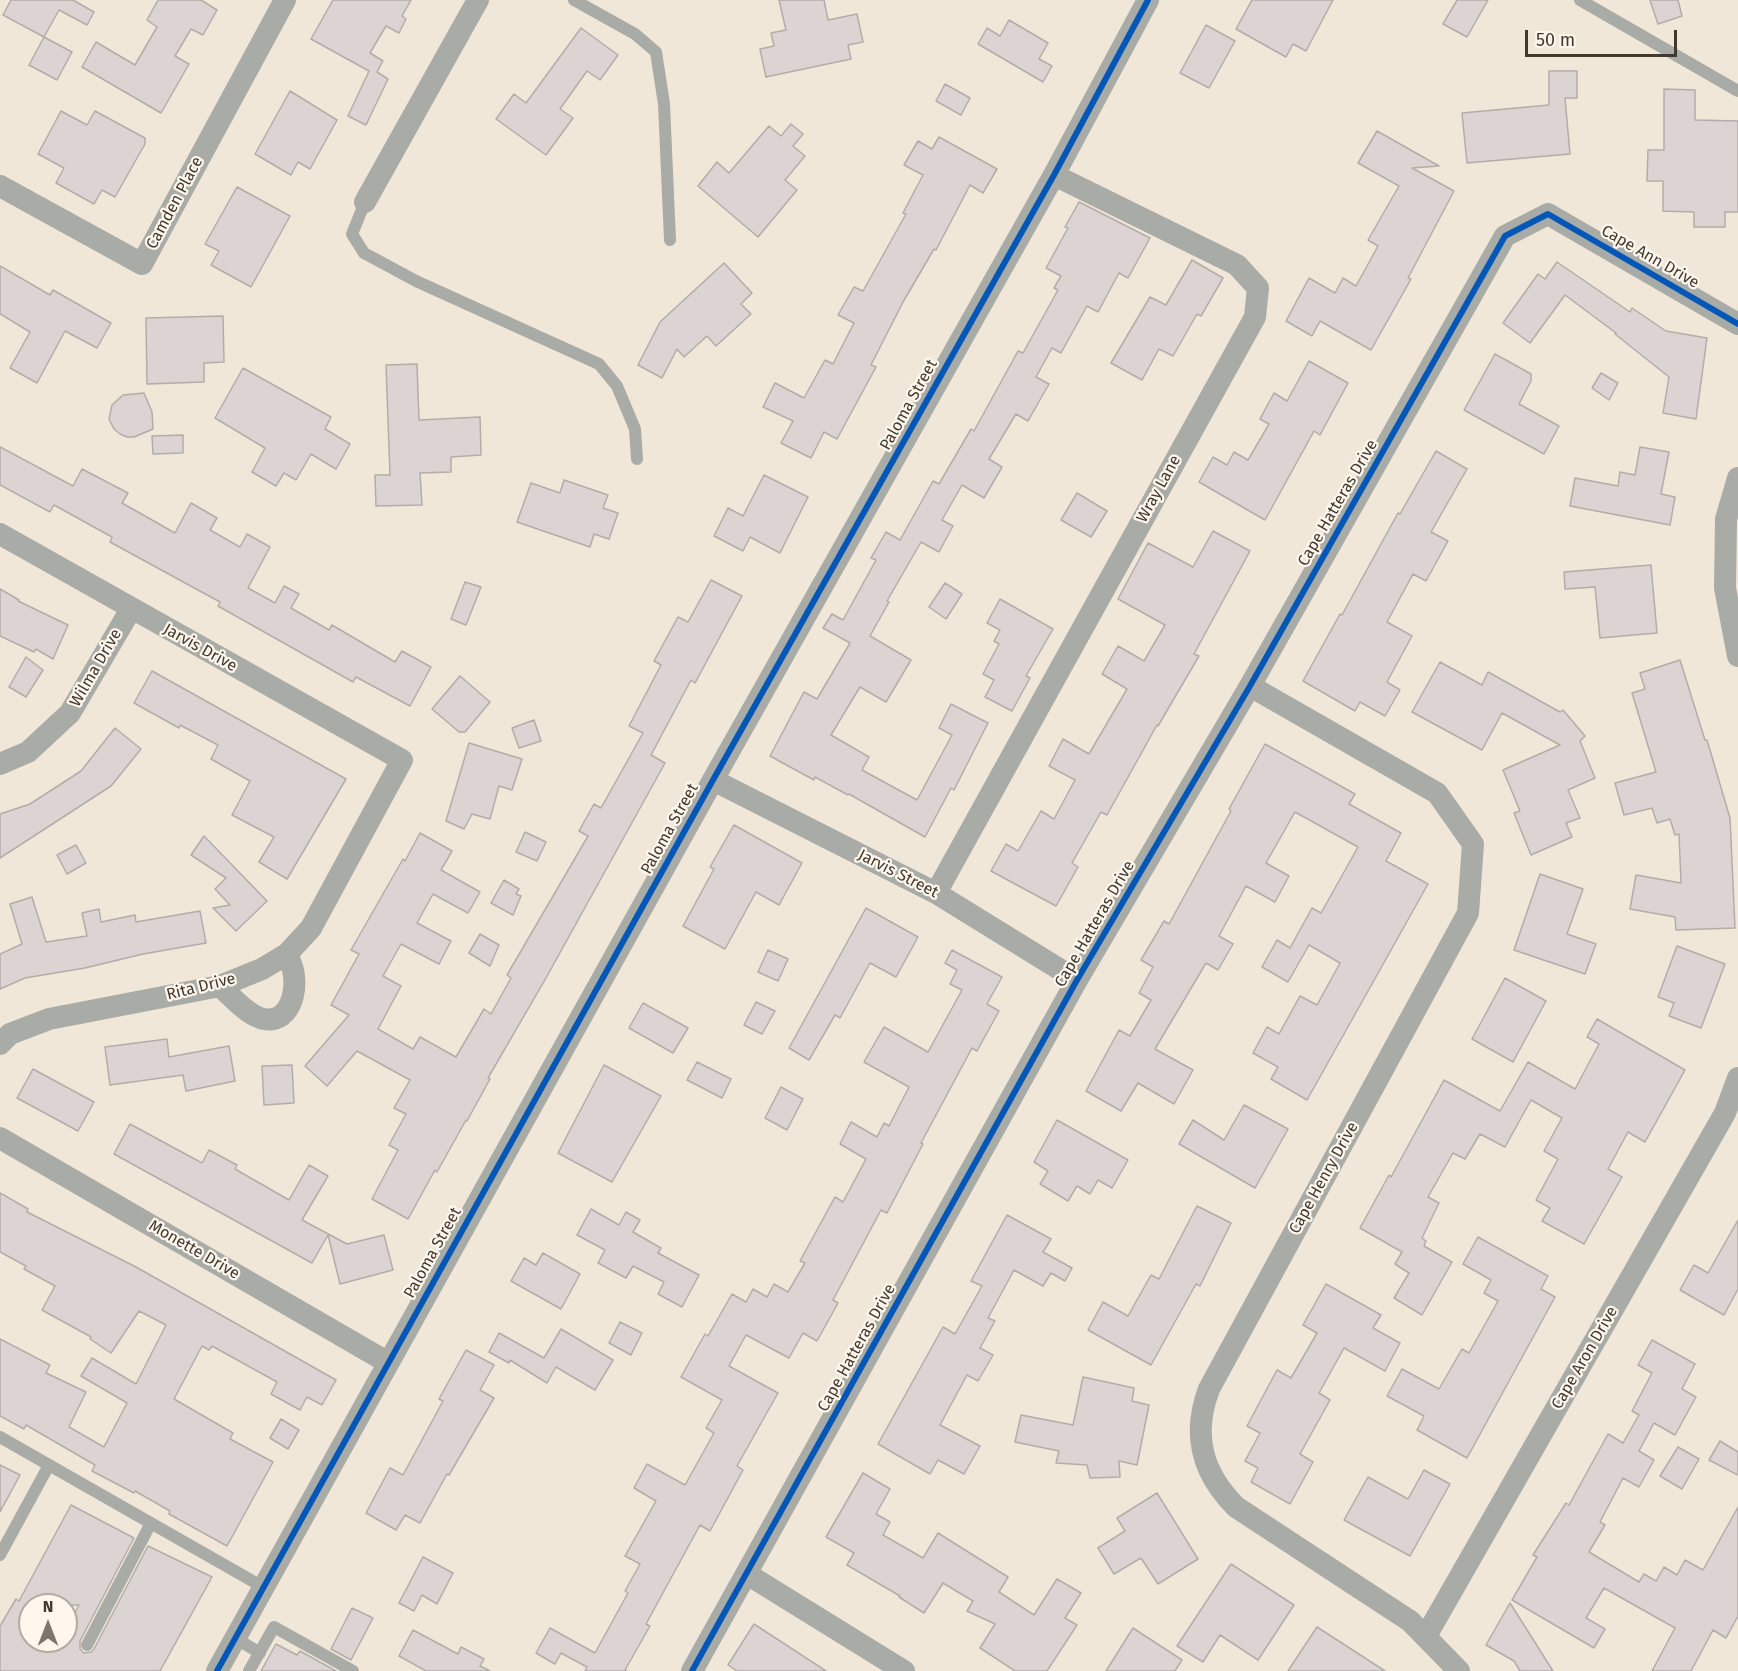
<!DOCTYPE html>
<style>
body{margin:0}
#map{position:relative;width:1738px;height:1671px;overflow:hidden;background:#f0e7d8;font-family:"Fira Sans",sans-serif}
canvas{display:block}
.north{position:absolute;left:18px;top:1593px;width:60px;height:60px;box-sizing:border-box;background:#fef7ed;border:2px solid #b2aba1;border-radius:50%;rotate:0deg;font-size:16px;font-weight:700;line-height:24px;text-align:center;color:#41392f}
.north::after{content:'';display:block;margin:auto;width:21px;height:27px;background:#7e766a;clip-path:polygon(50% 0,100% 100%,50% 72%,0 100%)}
.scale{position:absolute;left:1525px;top:30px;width:152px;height:27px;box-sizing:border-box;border:3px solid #41392f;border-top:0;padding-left:8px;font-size:18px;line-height:21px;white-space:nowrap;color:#41392f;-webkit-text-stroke:4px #fef7ed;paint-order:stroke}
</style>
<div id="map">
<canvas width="1738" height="1671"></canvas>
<div class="north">N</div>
<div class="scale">50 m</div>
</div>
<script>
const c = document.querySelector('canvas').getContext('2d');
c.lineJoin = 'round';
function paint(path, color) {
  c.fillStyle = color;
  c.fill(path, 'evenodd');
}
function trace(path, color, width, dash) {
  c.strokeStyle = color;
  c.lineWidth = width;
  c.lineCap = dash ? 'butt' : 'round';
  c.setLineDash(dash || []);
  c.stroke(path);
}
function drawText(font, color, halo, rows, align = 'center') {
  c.font = font + ' "Fira Sans",sans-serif';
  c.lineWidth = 4.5;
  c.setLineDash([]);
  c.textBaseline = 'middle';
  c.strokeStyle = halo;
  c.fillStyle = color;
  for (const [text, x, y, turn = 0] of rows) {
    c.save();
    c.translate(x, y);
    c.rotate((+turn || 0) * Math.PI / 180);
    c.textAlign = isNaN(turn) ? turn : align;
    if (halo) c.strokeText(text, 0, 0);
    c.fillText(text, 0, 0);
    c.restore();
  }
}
const building = new Path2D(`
 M11 0H73L94 12 87 25 59 10 44 37 3 15Z
 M158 0H201L217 10 203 35 191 29 175 56 189 64 161 113 82 67 96 42 135 65 157 27 147 20Z
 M333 0H411L402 16 406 19 399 33 386 26 370 53 383 61 377 72 388 79 366 125 348 116 369 71 311 39Z
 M779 0H824L828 20 857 14 863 42 848 45 851 59 766 77 760 49 774 46 771 33 786 30Z
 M1252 0H1333L1306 51 1293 44 1286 57 1236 29Z
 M1457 0H1488L1467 37 1443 24Z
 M1650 0H1678L1682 16 1658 24Z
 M1009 20 1048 43 1039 59 1052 66 1043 82 978 44 987 28 1000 36Z
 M1206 25 1235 41 1209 88 1180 73Z
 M581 28 618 55 600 80 587 71 560 109 573 118 546 155 496 119 514 94 526 103Z
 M44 37 72 52 57 80 29 65Z
 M1549 71H1577V98H1565L1570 154 1467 163 1462 113 1549 105Z
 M945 84 970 98 961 115 936 101Z
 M1664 89 1695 90V120L1738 121V212H1725V227H1694V212L1663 211V181H1647L1648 150H1664Z
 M290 91 337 120 310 169 298 162 291 175 255 154Z
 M61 111 87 125 95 111 145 138V144L115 197 102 190 94 204 56 183 64 168 38 154Z
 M791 124 803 134 793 146 805 156 785 180 797 190 758 237 698 186 717 162 729 173 769 126 781 136Z
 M1377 131 1439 166 1412 168 1454 191 1408 278 1411 279 1371 350 1320 321 1312 336 1286 321 1309 278 1335 293 1343 278 1356 286 1378 246 1368 240 1399 186 1358 163Z
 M939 137 997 169 983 193 970 185 936 250 934 249 903 302 871 365 876 367 837 439 824 432 811 458 781 443 793 421 763 407 775 383 804 398 825 360 833 364 854 323 838 315 854 287 863 291 906 214 903 213 923 175 904 165 918 141 932 149Z
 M237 187 290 216 251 287 211 265 219 251 205 244Z
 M1079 202 1150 238 1128 278 1119 273 1098 312 1087 306 1061 353 1052 348 1036 377 1049 384 1028 421 1016 414 989 459 1002 467 984 498 962 485 942 520 953 526 939 552 921 542 887 601 889 602 870 636 911 660 886 702 860 687 831 735 869 757 862 770 917 800 952 735 939 728 951 704 988 723 954 790 951 788 925 837 849 794 848 795 815 777 814 780 770 756 804 692 817 699 850 643 823 628 832 614 843 620 876 560 871 558 886 532 900 540 933 481 939 484 971 429 974 431 1018 351 1023 353 1058 290 1054 288 1061 276 1046 268 1068 228 1065 227Z
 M1192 260 1223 278 1201 316 1197 314 1173 356 1159 349 1142 380 1111 363 1150 297 1166 305Z
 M1557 262 1630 312 1632 308 1666 331 1707 338 1696 419 1663 413 1669 377 1615 334 1616 333 1565 295 1530 343 1503 323 1538 274 1545 279Z
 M724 263 752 293 741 304 751 314 716 346 707 336 684 357 677 349 662 378 638 365 660 322Z
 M0 266 50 295 53 290 111 323 97 348 65 331 37 383 10 368 30 332 0 314Z
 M223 316 224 362 204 363V382L147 384 146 318Z
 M1495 354 1531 374V381L1519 404 1559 426 1544 454 1464 410Z
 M1309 361 1348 383 1320 435 1314 431 1265 520 1199 482 1213 457 1227 465 1234 452 1248 460 1269 424 1260 419 1274 393 1287 401Z
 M417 364 419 420 480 417 481 455 451 457V472L420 473 422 505 376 506 375 475H390L386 365Z
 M243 368 331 417 325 429 350 444 336 469 311 454 296 480 284 473 276 486 252 472 265 448 215 418Z
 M1601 373 1618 383 1609 400 1592 388Z
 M144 393 152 412 153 429 134 437H127L120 434 114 429 109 419 112 405 123 395Z
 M183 435V453L153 454 152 436Z
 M0 447 73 486 82 469 128 493 122 503 175 533 191 503 217 518 210 530 240 547 247 534 270 547 248 588 275 603 284 586 299 594 291 608 329 630 332 625 395 662 402 651 431 667 410 706 356 677 353 682 218 606 220 602 110 542 112 537 54 505 50 512 0 485Z
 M1640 447 1669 452 1661 494 1675 497 1670 525 1570 506 1575 478 1618 486 1620 472 1635 475Z
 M1436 451 1467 469 1431 532 1448 541 1426 581 1413 574 1387 622 1412 636 1387 682 1400 690 1385 716 1360 702 1355 711 1303 681 1340 614 1342 615 1398 513 1400 514Z
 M764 475 808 497 780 553 750 537 743 551 714 536 728 508 743 516Z
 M564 480 608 495 603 508 618 513 609 539 594 534 590 547 517 522 531 483 560 493Z
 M1077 493 1107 511 1091 537 1061 520Z
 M1213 531 1250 551 1194 654 1199 656 1158 726 1157 725 1107 815 1101 812 1072 863 1078 867 1056 906 991 871 1006 844 1018 851 1041 811 1054 819 1075 780 1049 766 1063 739 1089 754 1127 689 1102 674 1118 646 1144 661 1165 625 1118 599 1148 543 1193 567Z
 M1651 565 1657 633 1600 638 1595 587 1565 589 1564 572Z
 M711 580 742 596 695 683 691 680 651 755 665 763 546 978 488 1078 490 1079 467 1121 466 1120 437 1172 435 1170 408 1219 372 1199 398 1150 389 1145 406 1114 394 1108 410 1080 357 1051 327 1086 305 1066 349 1015 331 1005 359 954 351 950 403 859 405 861 420 833 452 851 441 870 480 892 468 913 433 894 417 923 451 941 439 964 401 944 383 976 401 986 378 1029 413 1049 420 1037 456 1057 484 1009 491 1014 511 978 507 975 588 836 579 831 594 804 601 808 643 733 629 726 661 665 654 661 678 617 688 622Z
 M465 582 481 587 466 625 451 619Z
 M945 583 962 594 946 619 929 607Z
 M0 589 19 600 18 601 68 625 53 659 36 649 34 652 0 636Z
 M1000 599 1053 629 1026 676 1030 678 1012 711 985 697 994 680 983 674 999 644 994 641 1000 630 987 623Z
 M26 657 43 670 26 697 9 687Z
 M1680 660 1705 740H1707L1730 818 1735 928 1676 930 1675 917 1630 909 1636 875 1681 883 1679 834 1675 835 1670 819 1657 823 1652 808 1624 815 1615 783 1656 772 1632 693 1645 689 1640 673Z
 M1440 662 1482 685 1488 672 1560 712 1563 710 1585 736 1580 741 1595 778 1568 790 1580 818 1566 823 1572 837 1531 855 1514 813 1520 811 1503 770 1560 745 1502 713 1482 750 1412 712Z
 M152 671 346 779 287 879 259 862 274 837 232 815 250 781 211 759 218 745 180 725 179 728 134 703Z
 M460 676 490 702 465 732H459L432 709Z
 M534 720 541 741 519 748 512 728Z
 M115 728 141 749 111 786 0 858V814L30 804 81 771Z
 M469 743 522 759 512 790 499 786 490 819 472 814 464 829 446 821Z
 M1265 744 1355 794 1349 804 1401 833 1386 861 1428 884 1307 1100 1271 1079 1278 1067 1253 1053 1267 1027 1279 1034 1300 996 1317 1005 1340 963 1309 945 1288 982 1262 967 1277 940 1290 948 1312 908 1321 913 1358 847 1295 812 1266 863 1289 876 1275 902 1246 886 1219 936 1233 944 1218 970 1206 963 1155 1049 1193 1070 1174 1104 1138 1083 1121 1111 1086 1091 1119 1030 1130 1036 1151 1000 1139 993 1153 967 1141 960 1164 921 1169 924 1231 811 1229 809Z
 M734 825 802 863 779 905 756 892 725 949 683 926 714 869 710 867Z
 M525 832 546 842 537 861 516 852Z
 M204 836 267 901 236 931 213 908 230 905 215 889 226 878 191 855Z
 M76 845 86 863 67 874 57 855Z
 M1540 874 1583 889 1567 934 1596 944 1585 974 1514 950Z
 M504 880 519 889 516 894 521 896 513 915 491 903Z
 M32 897 46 942 87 936 82 913 99 909 101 922 135 915 136 922 200 911 206 943 143 954 85 968 25 978 0 989V954L22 944 10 904Z
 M866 908 918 937 896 977 870 963 840 1018 835 1015 809 1060 789 1048Z
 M480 934 499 945 490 966 469 953Z
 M1677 946 1725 964 1701 1028 1669 1016 1674 1003 1658 997Z
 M768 950 788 959 778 981 758 972Z
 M952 950 1002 977 987 1004 999 1011 977 1051 972 1048 921 1143 923 1144 887 1213 881 1210 833 1300 838 1303 817 1341 803 1333 789 1358 746 1335 729 1366 778 1393 737 1466 743 1470 710 1531 700 1525 646 1624 650 1626 625 1670 627 1671H585L587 1667 561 1653 555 1664 536 1653 550 1628 595 1653 628 1593 625 1591 640 1564 625 1556 656 1501 634 1488 647 1464 685 1485 714 1433 706 1428 722 1400 681 1377 705 1334 708 1336 732 1294 746 1302 753 1289 767 1297 774 1284 788 1292 805 1263 800 1261 835 1197 843 1202 866 1159 840 1144 851 1122 877 1137 884 1123 889 1126 909 1087 864 1062 884 1027 928 1052 962 990 950 984 957 970 945 963Z
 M1505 978 1546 1001 1513 1062 1472 1039Z
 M756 1002 775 1011 762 1034 744 1025Z
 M643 1003 688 1028 673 1053 629 1028Z
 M1597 1019 1685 1070 1645 1142 1628 1132 1608 1169 1622 1177 1584 1244 1542 1221 1550 1208 1536 1200 1558 1159 1544 1151 1562 1118 1531 1100 1505 1147 1480 1134 1465 1159 1453 1153 1428 1197 1439 1203 1422 1238 1426 1241 1424 1246 1452 1262 1422 1315 1394 1298 1409 1273 1395 1264 1402 1252 1360 1228 1389 1175 1391 1177 1444 1080 1500 1111 1528 1062 1575 1089 1599 1044 1587 1037Z
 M167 1039 169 1057 229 1046 235 1081 186 1091 183 1075 110 1085 105 1047Z
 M697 1062 731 1079 722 1098 687 1080Z
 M292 1065 294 1103 264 1105 262 1066Z
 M604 1065 661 1096 612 1182 558 1153Z
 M33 1069 94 1102 78 1131 17 1098Z
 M781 1087 803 1099 787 1130 765 1118Z
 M1244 1105 1288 1129 1255 1188 1179 1144 1193 1120 1224 1140Z
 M1057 1120 1128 1160 1112 1188 1098 1180 1090 1194 1077 1186 1068 1201 1040 1184 1048 1171 1034 1162Z
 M130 1124 202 1163 209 1150 237 1165 235 1169 289 1200 309 1165 328 1176 302 1220 347 1244 384 1235 393 1270 340 1284 328 1235 312 1263 114 1154Z
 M0 1193 28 1209 27 1212 136 1267 336 1380 322 1405 307 1397 300 1410 271 1394 277 1382 212 1346 209 1350 202 1346 174 1399 233 1433 230 1439 273 1462 227 1546 169 1514 170 1511 135 1491 134 1493 92 1471 95 1465 26 1425 24 1429 0 1416V1339L50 1365 46 1373 86 1392 69 1427 104 1447 127 1403 81 1376 92 1358 136 1384 166 1325 139 1311 111 1353 90 1339 91 1337 42 1310 55 1286 24 1269 26 1266 0 1252Z
 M1197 1206 1231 1223 1200 1286 1196 1284 1151 1365 1088 1330 1103 1302 1128 1316 1151 1275 1159 1279Z
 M591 1209 619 1225 626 1212 640 1220 633 1232 661 1248 658 1253 699 1275 682 1307 658 1294 664 1282 633 1266 626 1278 598 1263 605 1250 577 1235Z
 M1007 1215 1051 1239 1043 1252 1072 1268 1065 1281 1051 1273 1043 1286 1014 1270 988 1318 995 1321 980 1348 993 1355 978 1381 967 1375 940 1425 980 1446 964 1474 938 1460 930 1474 878 1444 943 1327 955 1334 982 1286 971 1281Z
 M1738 1220V1289L1724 1315 1680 1290 1694 1265 1708 1273Z
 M1478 1237 1548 1276 1541 1289 1555 1297 1467 1458 1417 1430 1424 1416 1387 1396 1402 1369 1439 1389 1462 1349 1469 1353 1498 1301 1484 1293 1491 1280 1463 1264Z
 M543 1253 580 1274 561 1309 511 1281 524 1258 536 1265Z
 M1326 1284 1381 1315 1373 1328 1400 1343 1385 1371 1344 1348 1319 1393 1330 1400 1300 1454 1313 1462 1290 1504 1251 1482 1258 1468 1245 1461 1260 1433 1247 1426 1277 1370 1291 1378 1317 1333 1303 1325Z
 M620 1322 642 1333 631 1355 609 1343Z
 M561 1329 613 1360 595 1390 556 1367 547 1383 510 1360 509 1363 489 1352 499 1333 544 1358Z
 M1652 1340 1695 1364 1682 1389 1696 1397 1675 1435 1654 1423 1639 1451 1654 1460 1639 1487 1623 1478 1600 1522 1605 1525 1589 1552 1639 1582 1644 1574 1656 1581 1664 1567 1677 1575 1685 1560 1703 1570 1738 1507V1616L1726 1638 1713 1630 1691 1671H1652L1675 1628 1604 1588 1586 1618 1605 1629 1594 1648 1512 1600 1537 1557 1533 1555 1566 1503 1569 1505 1608 1434 1623 1443 1639 1415 1632 1411 1652 1373 1638 1365Z
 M466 1350 494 1365 480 1390 494 1398 449 1475 447 1474 420 1523 405 1515 396 1530 366 1513 390 1468 403 1475 443 1401 439 1399Z
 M1083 1377 1134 1388 1132 1401 1149 1405 1137 1465 1119 1461 1120 1477 1090 1478 1087 1465 1056 1463 1059 1451 1015 1442 1021 1415 1073 1425Z
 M281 1419 299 1430 288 1449 270 1438Z
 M1720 1441 1738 1452V1475L1709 1460Z
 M1678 1447 1699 1459 1682 1489 1660 1476Z
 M0 1465 20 1475 0 1512Z
 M1424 1470 1450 1484 1410 1556 1344 1520 1368 1477 1408 1499Z
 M863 1473 890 1489 876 1514 890 1522 883 1535 923 1558 938 1533 1008 1577 999 1592 1034 1615 1057 1579 1081 1593 1065 1618 1077 1625 1047 1671H1015L980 1648 995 1624 967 1611 973 1601 943 1583 924 1613 899 1597 900 1596 847 1565 854 1553 826 1537Z
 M1157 1493 1198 1559 1158 1584 1141 1558 1114 1574 1098 1548 1125 1531 1117 1518Z
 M71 1505 134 1538 80 1641V1649L84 1653 91 1652 94 1649 148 1546 212 1577 160 1671H0V1626L16 1599 19 1601ZM30 1605H79L66 1629V1641H30Z
 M423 1557 453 1573 437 1604 422 1595 414 1611 399 1603Z
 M1231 1564 1294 1605 1258 1660 1220 1635 1203 1662 1177 1646Z
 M1510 1603 1553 1671H1520L1514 1661 1486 1645Z
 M352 1608 373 1618 351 1660 331 1649Z
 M754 1624 826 1671H737L728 1665Z
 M1317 1627 1385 1671H1288Z
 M1133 1628 1182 1660 1175 1671H1106Z
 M413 1630 458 1654 461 1647 484 1659 480 1666 490 1671H426L399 1656Z
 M276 1644 297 1655 300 1651 336 1671H261Z`);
paint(building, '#dcd4d2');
trace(building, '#b4aca9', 1.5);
trace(new Path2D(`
 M574 0 635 34 656 52 664 104 670 240
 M1580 0 1738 91
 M365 202 352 234 364 253 416 281 599 364 617 386 635 429 637 459
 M0 1437 263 1587
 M0 1555 49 1465
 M235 1638 260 1653
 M87 1645 151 1523
 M249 1671 274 1627 353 1671`), '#a9aba6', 12);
trace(new Path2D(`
 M0 186 142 264 285 0
 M365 202 478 0
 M1738 478 1726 519 1725 588 1738 656
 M0 534 402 760 311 928 287 954 262 969 220 986 49 1019 10 1034 0 1044
 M1250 686 1437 793 1473 844 1468 913 1209 1389C1192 1434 1201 1472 1236 1507L1410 1621 1459 1671
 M0 764 28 752 70 713 131 609
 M713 780 936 893 1077 980
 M936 893 1255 317 1258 288 1237 265 1054 175
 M220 986C230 995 240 1007 252 1014 281 1032 297 1003 294 977 294 969 290 961 287 954
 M0 1138 387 1362
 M747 1574 904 1671
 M1426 1636 1725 1113 1738 1078
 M217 1671 713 780 1054 175 1148 0
 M692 1671 1077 980 1250 686 1505 236 1548 214 1738 324`), '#a9aba6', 22);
trace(new Path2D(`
 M217 1671 713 780 1054 175 1148 0
 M692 1671 1077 980 1250 686 1505 236 1548 214 1738 324`), '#0057b8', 6);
drawText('16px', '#41392f', '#fef7ed', [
 ["Camden Place",175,203,-62],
 ["Cape Ann Drive",1650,257,30],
 ["Paloma Street",909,405,-61],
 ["Wray Lane",1159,489,-61],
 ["Cape Hatteras Drive",1338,503,-60],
 ["Jarvis Drive",200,648,29],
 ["Wilma Drive",96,668,-60],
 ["Paloma Street",670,829,-61],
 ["Jarvis Street",898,874,27],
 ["Cape Hatteras Drive",1095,924,-60],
 ["Rita Drive",201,987,-14],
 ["Cape Henry Drive",1324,1178,-61],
 ["Monette Drive",194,1250,30],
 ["Paloma Street",433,1253,-61],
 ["Cape Hatteras Drive",857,1348,-61],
 ["Cape Aron Drive",1585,1358,-60]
]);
</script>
